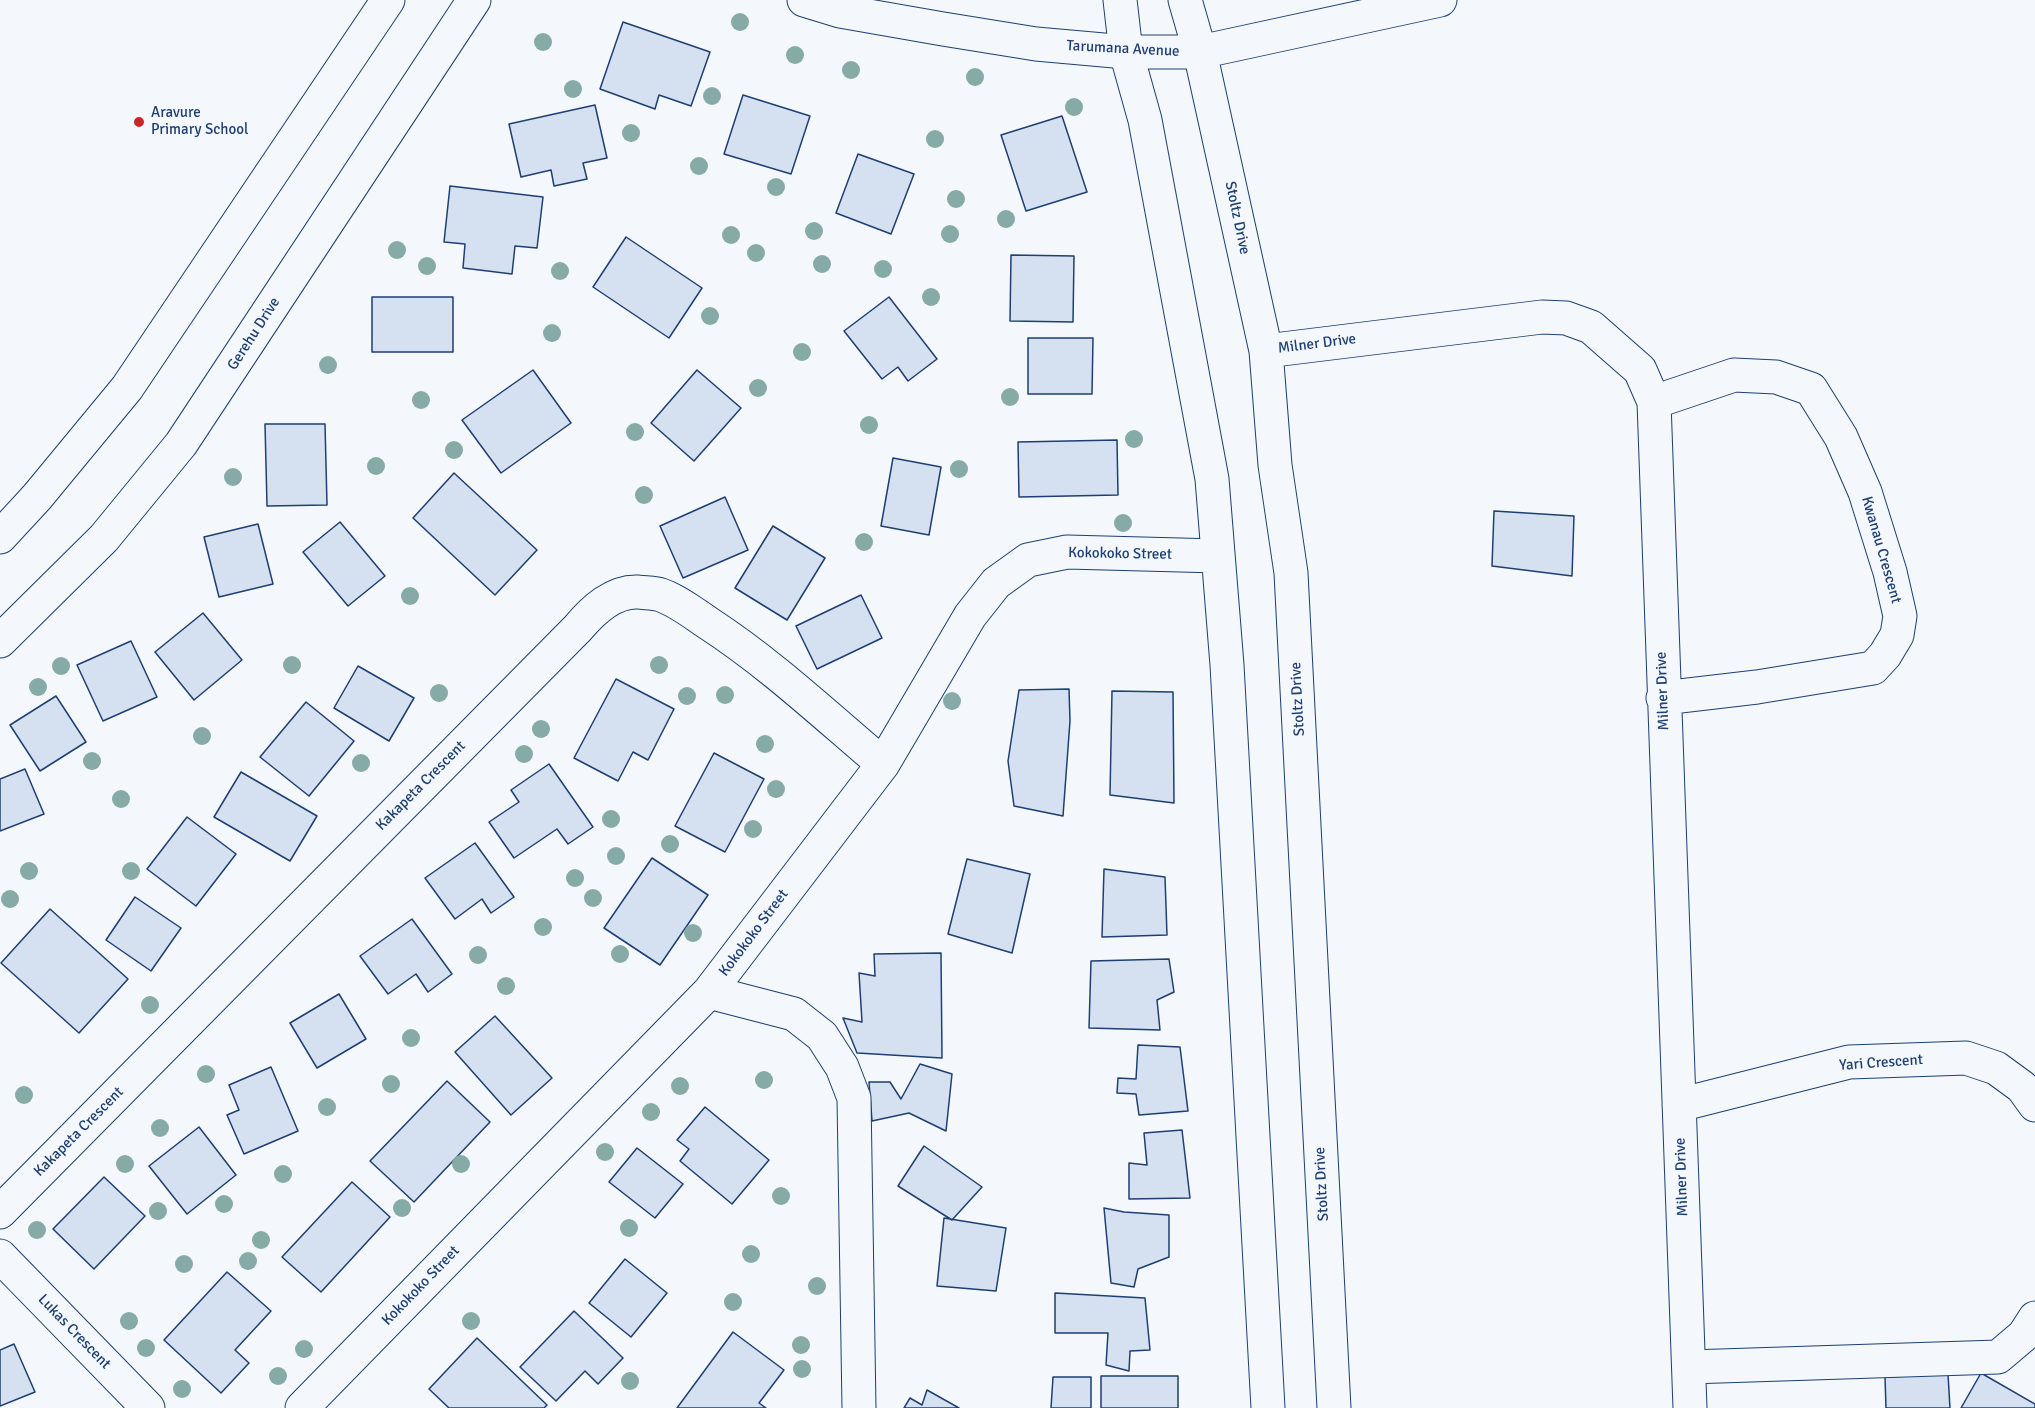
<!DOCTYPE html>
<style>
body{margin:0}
canvas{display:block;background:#f4f7fb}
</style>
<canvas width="2035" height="1408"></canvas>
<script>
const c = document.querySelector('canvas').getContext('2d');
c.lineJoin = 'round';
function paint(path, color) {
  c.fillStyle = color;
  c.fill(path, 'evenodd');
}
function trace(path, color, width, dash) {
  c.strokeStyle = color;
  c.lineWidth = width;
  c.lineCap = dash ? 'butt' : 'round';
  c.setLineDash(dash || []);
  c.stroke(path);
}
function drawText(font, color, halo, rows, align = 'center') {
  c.font = font + ' Signika,sans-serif';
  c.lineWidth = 4.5;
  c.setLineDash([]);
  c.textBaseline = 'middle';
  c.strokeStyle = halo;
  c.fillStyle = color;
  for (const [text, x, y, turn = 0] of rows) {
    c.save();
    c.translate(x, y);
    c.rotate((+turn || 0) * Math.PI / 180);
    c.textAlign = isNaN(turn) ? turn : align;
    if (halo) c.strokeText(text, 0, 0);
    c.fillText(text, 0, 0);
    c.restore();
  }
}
const building = new Path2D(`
 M623 22 710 52 691 106 659 95 655 109 600 89Z
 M743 95 810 116 791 174 724 154Z
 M595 105 607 158 583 163 587 179 554 186 551 170 521 177 509 124Z
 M1062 116 1087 192 1026 211 1001 135Z
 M858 154 914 174 891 234 836 213Z
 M450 186 543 197 537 248 515 246 512 274 463 268 465 244 444 242Z
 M626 237 702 288 669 338 593 287Z
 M1011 255 1074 256 1073 322 1010 321Z
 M372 297H453V352H372Z
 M889 297 937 359 908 381 898 367 882 379 844 331Z
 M1028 338H1093L1092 394H1028Z
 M533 370 571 423 501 473 462 420Z
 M697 370 741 408 694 461 651 423Z
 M265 424H325L327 505 267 506Z
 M1117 440 1118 495 1019 497 1018 442Z
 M893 458 941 467 929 535 881 526Z
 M454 473 537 550 495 595 413 518Z
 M725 497 748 550 683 578 660 526Z
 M1494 511 1574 516 1572 576 1492 566Z
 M340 522 385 576 348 606 303 552Z
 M258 524 273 584 219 597 204 537Z
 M773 526 825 558 787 620 735 588Z
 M861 595 882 638 817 669 796 626Z
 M203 613 242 660 194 700 155 652Z
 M131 641 157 697 103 721 77 665Z
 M358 666 414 698 389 741 334 708Z
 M616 679 674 709 648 760 633 752 618 781 574 758Z
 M1069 689 1070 721 1063 816 1014 806 1008 761 1019 690Z
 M1112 691 1173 692 1174 803 1110 795Z
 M56 696 86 742 40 771 10 725Z
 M306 702 354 741 309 796 260 757Z
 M714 753 764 779 725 852 675 826Z
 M549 764 593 827 568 844 557 829 514 858 489 822 519 802 511 790Z
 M25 769 44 814 0 831V779Z
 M241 772 317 816 290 861 214 817Z
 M187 817 236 854 196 906 147 869Z
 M475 843 514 897 491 913 482 899 455 919 425 878Z
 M652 858 708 895 660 965 604 928Z
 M967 859 1030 874 1012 953 948 934Z
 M1104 869 1165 877 1167 935 1102 937Z
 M135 897 181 928 151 971 106 940Z
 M50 909 128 979 79 1033 1 963Z
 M412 919 452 974 428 992 416 974 388 994 360 956Z
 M941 953 942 1058 857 1053 843 1018 862 1022 859 973 875 976 874 954Z
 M1169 959 1174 992 1157 1000 1160 1030 1089 1028 1091 961Z
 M339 994 366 1039 317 1068 290 1023Z
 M495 1016 552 1078 511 1115 455 1052Z
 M1138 1045 1180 1047 1188 1111 1139 1115 1136 1094 1117 1093 1118 1078 1136 1079Z
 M920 1064 952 1074 946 1131 909 1113 872 1121 869 1082H890L901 1099Z
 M271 1067 298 1131 244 1154 227 1115 239 1110 229 1085Z
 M447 1081 490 1122 414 1202 370 1161Z
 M705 1107 769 1160 732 1204 680 1161 689 1149 677 1140Z
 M199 1127 236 1175 187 1214 149 1166Z
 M1182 1130 1190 1198 1129 1199V1163L1147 1165 1144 1133Z
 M924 1146 982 1187 952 1220 898 1186Z
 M637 1148 683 1184 655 1218 609 1182Z
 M104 1177 145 1216 94 1269 53 1229Z
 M352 1182 390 1217 321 1292 282 1257Z
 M1104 1208 1124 1212 1169 1215V1257L1138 1269 1134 1287 1111 1283Z
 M944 1218 1006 1228 996 1291 937 1286Z
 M625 1259 667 1293 631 1337 589 1303Z
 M227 1272 271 1311 235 1350 249 1363 221 1393 164 1340Z
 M1055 1293 1145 1298 1150 1350 1130 1351 1129 1371 1106 1365 1108 1333H1055Z
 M574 1311 623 1358 598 1384 585 1371 556 1401 520 1367Z
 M733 1332 784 1370 759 1403 766 1408H677Z
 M477 1338 547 1405 544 1408H449L429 1389Z
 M14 1344 35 1392 0 1406V1350Z
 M1981 1373 2035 1404V1408H1961Z
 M1948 1374 1950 1408H1886L1885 1377Z
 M1101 1376H1178V1408H1101Z
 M1053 1377H1091V1408H1051Z
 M927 1390 959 1408H904L910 1398 922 1405Z`);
paint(building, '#d5e0f0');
trace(building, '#1d3f73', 1.5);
const minor = new Path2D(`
 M1120 0 1126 52 1145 120 1212 479 1227 665 1268 1408
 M1185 0 1200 52 1266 351 1275 465 1291 573 1334 1408
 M1266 351 1542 317 1566 318 1591 327 1640 370 1654 402 1690 1408
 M1654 402 1734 375 1776 377 1811 389 1841 437 1865 492 1890 572 1900 616 1897 635 1885 655 1873 668 1757 687 1663 698
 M709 992 794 1014 822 1036 842 1067 854 1098 859 1408
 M1679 1105 1849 1062 1966 1058 1996 1068 2022 1087 2035 1105
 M0 1212 578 628C593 610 613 591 638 592 645 593 655 593 661 595 678 601 693 613 708 623 771 664 826 716 883 764
 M0 1256 148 1408
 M1689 1367 1998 1357 2024 1335 2035 1318
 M302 1408 709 992 883 764 970 616 996 583 1028 560 1067 552 1218 556`);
const tertiary = new Path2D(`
 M804 0 840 11 943 29 1036 44 1126 52H1200L1440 0
 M0 537 37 497 127 388 388 0
 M0 641 104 538 181 444 474 0`);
trace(minor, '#1d3f73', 35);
trace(tertiary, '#1d3f73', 35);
trace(minor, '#f4f7fb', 33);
trace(tertiary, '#f4f7fb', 33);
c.fillStyle = '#86aba6';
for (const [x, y] of [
 [740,22],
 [543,42],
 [795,55],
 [851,70],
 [975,77],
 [573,89],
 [712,96],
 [1074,107],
 [631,133],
 [935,139],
 [699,166],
 [776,187],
 [956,199],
 [1006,219],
 [814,231],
 [950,234],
 [731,235],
 [397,250],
 [756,253],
 [822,264],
 [427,266],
 [883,269],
 [560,271],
 [931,297],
 [710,316],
 [552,333],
 [802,352],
 [328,365],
 [758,388],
 [1010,397],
 [421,400],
 [869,425],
 [635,432],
 [1134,439],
 [454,450],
 [376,466],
 [959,469],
 [233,477],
 [644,495],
 [1123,523],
 [864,542],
 [410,596],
 [292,665],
 [659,665],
 [61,666],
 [38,687],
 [439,693],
 [725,695],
 [687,696],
 [952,701],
 [541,729],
 [202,736],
 [765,744],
 [524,754],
 [92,761],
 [361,763],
 [776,789],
 [121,799],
 [611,819],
 [753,829],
 [670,844],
 [616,856],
 [29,871],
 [131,871],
 [575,878],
 [593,898],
 [10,899],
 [543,927],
 [693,933],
 [620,954],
 [478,955],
 [506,986],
 [150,1005],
 [411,1038],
 [206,1074],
 [764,1080],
 [391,1084],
 [680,1086],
 [24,1095],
 [327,1107],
 [651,1112],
 [160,1128],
 [605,1152],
 [125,1164],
 [461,1164],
 [283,1174],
 [781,1196],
 [224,1204],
 [402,1208],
 [158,1211],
 [629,1228],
 [37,1230],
 [261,1240],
 [751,1254],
 [248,1261],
 [184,1264],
 [817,1286],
 [733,1302],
 [129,1321],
 [471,1321],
 [801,1345],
 [146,1348],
 [304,1349],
 [802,1369],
 [278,1376],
 [630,1381],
 [182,1389]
]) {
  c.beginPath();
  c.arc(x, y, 9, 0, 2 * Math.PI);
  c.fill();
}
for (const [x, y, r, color] of [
 [139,122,6,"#c62828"]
]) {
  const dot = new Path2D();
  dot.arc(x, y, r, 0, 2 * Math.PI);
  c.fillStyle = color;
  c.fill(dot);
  trace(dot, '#f4f7fb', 2);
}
drawText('15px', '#1d3f73', '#f4f7fb', [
 ["Tarumana Avenue",1123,49,3],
 ["Stoltz Drive",1237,218,78],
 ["Gerehu Drive",254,334,-57],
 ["Milner Drive",1317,344,-7],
 ["Kwanau Crescent",1881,550,74],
 ["Kokokoko Street",1120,554,1],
 ["Milner Drive",1663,691,-92],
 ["Stoltz Drive",1298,699,-93],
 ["Kakapeta Crescent",421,786,-45],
 ["Kokokoko Street",754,933,-53],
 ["Yari Crescent",1881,1063,-4],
 ["Kakapeta Crescent",79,1132,-45],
 ["Milner Drive",1682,1177,-92],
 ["Stoltz Drive",1322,1184,-93],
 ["Kokokoko Street",421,1286,-46],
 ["Lukas Crescent",74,1332,46]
]);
drawText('15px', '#1d3f73', '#f4f7fb', [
 ["Aravure",151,113],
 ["Primary School",151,130]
], 'left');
</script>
